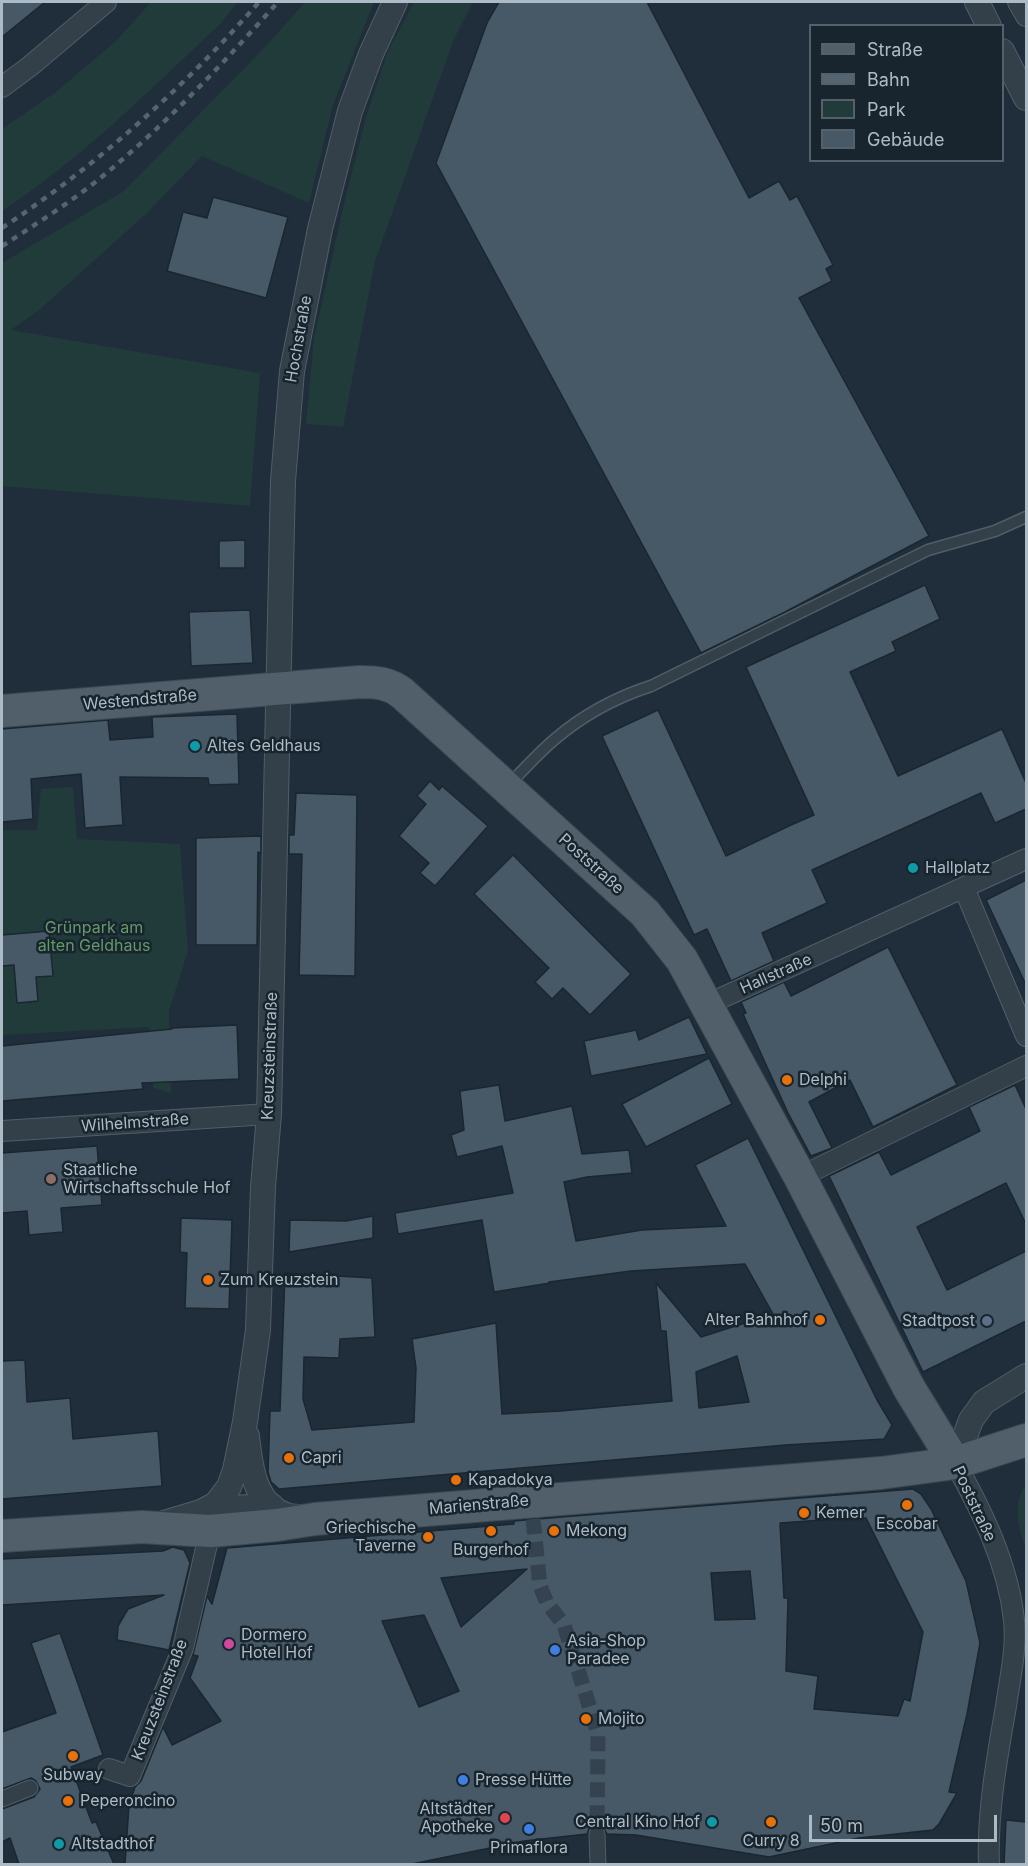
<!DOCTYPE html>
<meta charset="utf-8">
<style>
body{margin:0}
#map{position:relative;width:1028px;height:1866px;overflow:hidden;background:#1f2e3a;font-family:Inter,sans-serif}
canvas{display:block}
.frame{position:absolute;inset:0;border:3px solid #adbbc7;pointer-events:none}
.legend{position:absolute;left:809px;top:24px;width:195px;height:138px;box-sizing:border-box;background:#18252e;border:2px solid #54616b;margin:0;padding:8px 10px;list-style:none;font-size:18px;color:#adbbc7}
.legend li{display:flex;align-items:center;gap:12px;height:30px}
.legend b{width:30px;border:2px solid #54616b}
.scale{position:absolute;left:809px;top:1815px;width:188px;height:27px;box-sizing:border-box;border:3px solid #adbbc7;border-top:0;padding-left:8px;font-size:18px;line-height:21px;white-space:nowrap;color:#adbbc7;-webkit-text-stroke:4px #18252e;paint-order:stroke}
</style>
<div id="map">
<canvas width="1028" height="1866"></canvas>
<div class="frame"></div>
<ul class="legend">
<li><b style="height:8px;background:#515f6a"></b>Straße</li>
<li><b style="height:8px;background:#546471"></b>Bahn</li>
<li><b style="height:16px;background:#213b3a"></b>Park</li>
<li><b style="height:16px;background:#475966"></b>Gebäude</li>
</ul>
<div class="scale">50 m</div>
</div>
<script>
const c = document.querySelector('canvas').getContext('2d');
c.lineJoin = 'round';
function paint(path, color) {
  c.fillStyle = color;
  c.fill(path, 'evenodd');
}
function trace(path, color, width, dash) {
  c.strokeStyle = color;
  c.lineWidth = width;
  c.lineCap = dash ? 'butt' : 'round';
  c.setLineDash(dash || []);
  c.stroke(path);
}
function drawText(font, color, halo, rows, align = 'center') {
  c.font = font + ' Inter,sans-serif';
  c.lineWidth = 5;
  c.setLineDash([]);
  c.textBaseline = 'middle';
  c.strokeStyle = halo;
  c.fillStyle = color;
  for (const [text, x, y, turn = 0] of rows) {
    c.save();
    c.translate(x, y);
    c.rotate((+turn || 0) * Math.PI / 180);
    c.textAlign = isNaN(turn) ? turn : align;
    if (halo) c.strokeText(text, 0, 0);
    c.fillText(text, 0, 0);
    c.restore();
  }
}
paint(new Path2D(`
 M151 2H238L220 24C150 90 82 158 2 211V129L56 92 116 41Z
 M305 2H374L333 105 309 203 202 156 146 214 39 310 11 330 260 373 250 506 2 486V263L124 191 269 43Z
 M414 2H473L454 39 375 261 343 427 306 424 314 338 344 204 366 117 388 51Z
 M73 787 77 839 180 844 188 951 169 1011 171 1093 153 1088 149 1027 2 1035V830H37L41 789Z
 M1026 1485V1549C1019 1528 1011 1505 1026 1485Z`), '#213b3a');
const building = new Path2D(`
 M2 2H45L2 37Z
 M499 2H647L749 198 779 181 790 200 797 196 833 265 826 269 832 281 799 298 929 536 785 612 701 653 436 163 487 23Z
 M213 197 288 217 266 298 167 271 183 212 207 218Z
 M245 540V568H219V541Z
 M925 585 940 619 892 642 896 651 850 672 898 776 1002 729 1026 783V809L995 823 981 793 812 870 827 903 762 933 774 961 731 981 707 929 694 935 602 736 658 710 726 856 791 825 814 815 746 667Z
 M250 610 253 663 191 666 189 612Z
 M237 714 239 784 209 785 208 778 120 777 123 825 85 828 81 774 31 779 33 819 2 822V729L108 720 110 740 153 737 152 717Z
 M430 781 439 790 442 786 488 826 435 886 420 873 429 863 399 836 426 804 417 796Z
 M296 793 357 795 355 976 299 975 302 854H289V835H294Z
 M261 836V853L258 852 257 945H196V838Z
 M513 855 631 974 590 1015 563 988 552 999 535 982 549 968 474 894Z
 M1026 880V985L986 900Z
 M49 931 53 976 36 977 38 1001 17 1003 14 965 2 966V935Z
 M888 947 957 1085 873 1127 850 1080 809 1102 832 1148 811 1156 788 1113 743 1014 746 1013 741 1002 784 982 791 996Z
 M689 1017 707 1054 591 1076 584 1041 636 1030 639 1040Z
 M237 1025 239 1079 142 1083 143 1089 2 1101V1046L172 1029V1028Z
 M709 1058 732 1104 646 1147 622 1104Z
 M499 1085 505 1121 572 1106 582 1154 629 1150 632 1173 587 1177 564 1182 576 1241 642 1230 726 1226 695 1165 748 1138 877 1400 892 1425 884 1439 786 1445 279 1489 271 1482 268 1472 270 1411H280L285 1273 372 1278 375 1337 340 1339 339 1358 304 1357 303 1399 312 1430 414 1422 416 1368 412 1339 496 1323 502 1414 561 1411 672 1401 666 1331H661L656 1283 701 1337 773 1314 745 1264 631 1271 549 1282 550 1283 494 1292 482 1220 398 1234 395 1213 513 1193 502 1146 457 1157 451 1135 464 1130 460 1091ZM737 1356 749 1402 699 1408 696 1372Z
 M1015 1085 1026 1109V1224L1006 1183 917 1227 947 1290 1026 1251V1321L923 1372 829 1176 879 1152 891 1175 980 1131 969 1107Z
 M97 1146 102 1205 61 1208 63 1232 29 1235 27 1211 2 1213V1153Z
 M373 1216V1238L289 1252 290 1220 346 1221Z
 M181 1218 232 1220 229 1309 185 1308 187 1253 180 1252Z
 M25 1360 27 1402 70 1398 73 1439 158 1431 162 1486 2 1499V1361Z
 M913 1489 921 1494 931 1509 966 1581 980 1643 967 1714 949 1792 957 1793 939 1824 933 1830 859 1838 769 1857 636 1835 607 1834 602 1826 596 1824 589 1829 587 1834 524 1841 412 1864H125L129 1805 135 1787 141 1781 163 1727 172 1745 221 1721 190 1678 198 1656 193 1655 207 1596 212 1604 227 1548 514 1524V1521L561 1517ZM851 1518H866L923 1632 910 1701 904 1699 898 1716 814 1709 818 1676 786 1671 788 1598H784L780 1523ZM527 1569 461 1627 441 1578ZM750 1571 755 1619 715 1620 711 1573ZM424 1615 459 1691 419 1707 382 1621Z
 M173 1547 184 1550 190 1563 169 1650 117 1640 118 1626 128 1609 164 1595 2 1605V1559L163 1551Z
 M60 1633 103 1755 71 1767 92 1823 96 1822 114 1864H19L10 1838 2 1842V1809L34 1797 40 1789 36 1781 31 1778 2 1789V1732L56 1713 31 1643Z
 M1006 1820 1026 1822V1864H1004Z`);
paint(building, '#475966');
trace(building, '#1a2730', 1.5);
trace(new Path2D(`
 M533 1519 540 1586 547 1603 564 1625 598 1734 597 1834`), '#34434f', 15, [15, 8]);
const service = new Path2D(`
 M508 785C524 770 538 753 555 739 583 715 617 697 651 686L928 550 995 531 1026 517`);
const pedestrian = new Path2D(`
 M2 1799 30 1788
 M597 1834 598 1864`);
const minor = new Path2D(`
 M1018 2 1026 16
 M2 87 29 67 106 2
 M964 888 1026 1036
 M706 1005 1026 859
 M2 1131 269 1114
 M800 1177 1026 1066
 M955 1463C982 1511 1008 1564 1014 1620 1017 1648 1010 1678 1006 1706 997 1758 987 1812 989 1864
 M109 1769 130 1776 183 1648 210 1531`);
const tertiary = new Path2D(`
 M977 2 989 26
 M1002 51 1026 98
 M247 1436C250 1464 254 1505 286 1515 291 1517 299 1517 305 1517
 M955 1463 971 1420 984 1402 1026 1376
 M207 1509 272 1506
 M164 1523 201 1512 216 1504 229 1487 235 1470 245 1422 258 1330 263 1187 269 1114 283 481 292 371 320 229 350 111 371 54 395 2`);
const primary = new Path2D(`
 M2 711 360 682C376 682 389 683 402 693L645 913 682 960 800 1177 909 1388 955 1463
 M2 1536 142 1527 210 1531 277 1525 315 1519 881 1473 955 1463 1026 1440`);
trace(service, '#505e68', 13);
trace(pedestrian, '#505e68', 17);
trace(minor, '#505e68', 22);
trace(tertiary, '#505e68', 26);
trace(primary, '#3c4953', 34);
trace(service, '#33404a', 10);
trace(pedestrian, '#33404a', 15);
trace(minor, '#33404a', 20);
trace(tertiary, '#33404a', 24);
trace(primary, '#515f6a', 32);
trace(new Path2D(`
 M2 228C97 165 184 88 259 2
 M2 246C41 221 82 195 117 164 175 115 228 58 278 2`), '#546471', 4.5, [6, 6]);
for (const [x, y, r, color] of [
 [195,746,6,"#0f9aa8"],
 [913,868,6,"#0f9aa8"],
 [787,1080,6,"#e8710a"],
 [51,1179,6,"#8d6e63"],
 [208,1280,6,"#e8710a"],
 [820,1320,6,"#e8710a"],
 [987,1321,6,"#5c6f8a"],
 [289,1458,6,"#e8710a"],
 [456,1480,6,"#e8710a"],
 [907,1505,6,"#e8710a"],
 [804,1513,6,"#e8710a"],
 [491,1531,6,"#e8710a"],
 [554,1531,6,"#e8710a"],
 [428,1537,6,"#e8710a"],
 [229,1644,6,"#d1479c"],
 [555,1650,6,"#3f7fe0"],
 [586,1719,6,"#e8710a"],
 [73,1756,6,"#e8710a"],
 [463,1780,6,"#3f7fe0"],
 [68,1801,6,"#e8710a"],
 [505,1818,6,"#e0444e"],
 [712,1822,6,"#0f9aa8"],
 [771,1822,6,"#e8710a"],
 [529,1829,6,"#3f7fe0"],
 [59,1844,6,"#0f9aa8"]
]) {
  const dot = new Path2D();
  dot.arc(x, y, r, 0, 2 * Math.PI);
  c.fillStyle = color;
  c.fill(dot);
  trace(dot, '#18252e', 2);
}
drawText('16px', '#adbbc7', '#18252e', [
 ["Hochstraße",299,339,-80],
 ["Westendstraße",140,700,-5],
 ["Poststraße",591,864,42],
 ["Hallstraße",776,974,-24],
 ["Kreuzsteinstraße",270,1056,-88],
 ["Wilhelmstraße",135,1123,-4],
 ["Poststraße",974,1504,65],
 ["Marienstraße",479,1505,-5],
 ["Kreuzsteinstraße",160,1700,-69]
]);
drawText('16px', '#adbbc7', '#18252e', [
 ["Altes Geldhaus",207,746],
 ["Hallplatz",925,868],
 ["Delphi",799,1080],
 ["Staatliche",63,1170],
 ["Wirtschaftsschule Hof",63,1188],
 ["Zum Kreuzstein",220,1280],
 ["Alter Bahnhof",808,1320,"right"],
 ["Stadtpost",975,1321,"right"],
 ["Capri",301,1458],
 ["Kapadokya",468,1480],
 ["Kemer",816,1513],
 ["Escobar",907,1524,"center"],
 ["Griechische",416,1528,"right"],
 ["Taverne",416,1546,"right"],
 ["Mekong",566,1531],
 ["Burgerhof",491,1550,"center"],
 ["Dormero",241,1635],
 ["Hotel Hof",241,1653],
 ["Asia-Shop",567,1641],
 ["Paradee",567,1659],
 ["Mojito",598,1719],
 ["Subway",73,1775,"center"],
 ["Presse Hütte",475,1780],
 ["Peperoncino",80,1801],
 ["Altstädter",493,1809,"right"],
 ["Apotheke",493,1827,"right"],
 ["Central Kino Hof",700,1822,"right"],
 ["Curry 8",771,1841,"center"],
 ["Altstadthof",71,1844],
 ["Primaflora",529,1848,"center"]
], 'left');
drawText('16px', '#639968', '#18252e', [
 ["Grünpark am",94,928],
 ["alten Geldhaus",94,946]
]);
</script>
